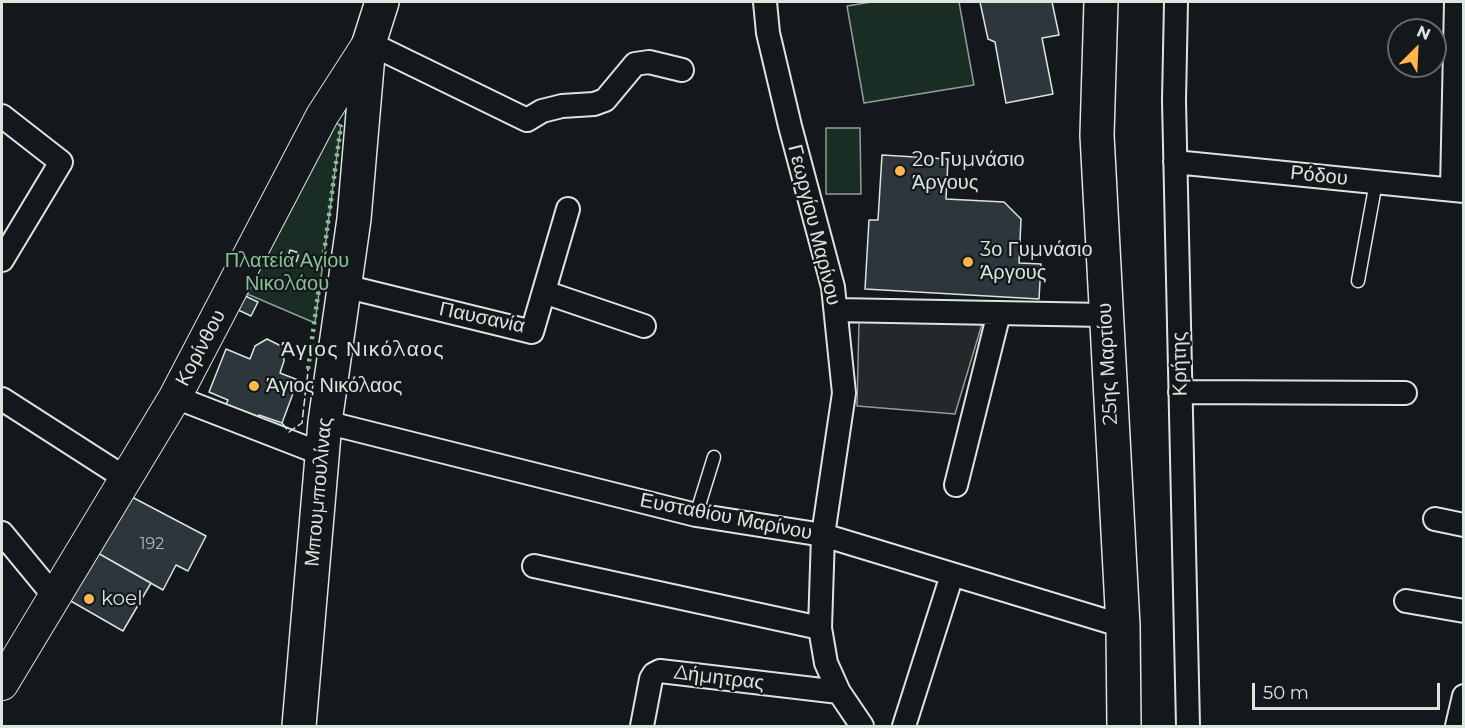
<!DOCTYPE html>
<meta charset="utf-8">
<style>
body{margin:0}
#map{position:relative;width:1465px;height:728px;overflow:hidden;background:#14181c;font-family:Montserrat,sans-serif}
canvas{display:block}
.frame{position:absolute;inset:0;border:3px solid #d8e6dc;pointer-events:none}
.north{position:absolute;left:1387px;top:18px;width:60px;height:60px;box-sizing:border-box;background:#14181c;border:2px solid #626a69;border-radius:50%;rotate:24deg;font-size:16px;font-weight:700;line-height:24px;text-align:center;color:#d8e6dc}
.north::after{content:'';display:block;margin:auto;width:21px;height:27px;background:#ffb74d;clip-path:polygon(50% 0,100% 100%,50% 72%,0 100%)}
.scale{position:absolute;left:1252px;top:683px;width:188px;height:27px;box-sizing:border-box;border:3px solid #d8e6dc;border-top:0;padding-left:8px;font-size:18px;line-height:21px;white-space:nowrap;color:#d8e6dc;-webkit-text-stroke:4px #14181c;paint-order:stroke}
</style>
<div id="map">
<canvas width="1465" height="728"></canvas>
<div class="frame"></div>
<div class="north">N</div>
<div class="scale">50 m</div>
</div>
<script>
const c = document.querySelector('canvas').getContext('2d');
c.lineJoin = 'round';
function paint(path, color) {
  c.fillStyle = color;
  c.fill(path, 'evenodd');
}
function trace(path, color, width, dash) {
  c.strokeStyle = color;
  c.lineWidth = width;
  c.lineCap = dash ? 'butt' : 'round';
  c.setLineDash(dash || []);
  c.stroke(path);
}
function drawText(font, color, halo, rows, align = 'center') {
  c.font = font + ' Montserrat,sans-serif';
  c.lineWidth = 4.5;
  c.setLineDash([]);
  c.textBaseline = 'middle';
  c.strokeStyle = halo;
  c.fillStyle = color;
  for (const [text, x, y, turn = 0] of rows) {
    c.save();
    c.translate(x, y);
    c.rotate((+turn || 0) * Math.PI / 180);
    c.textAlign = isNaN(turn) ? turn : align;
    if (halo) c.strokeText(text, 0, 0);
    c.fillText(text, 0, 0);
    c.restore();
  }
}
const green = new Path2D(`
 M871 2H959L974 85 864 103 847 6Z
 M331 122 341 125 315 323 238 290Z
 M826 128H860L861 194H826Z`);
paint(green, '#1a2d24');
trace(green, '#939e99', 1.5);
const parking = new Path2D(`
 M859 320 982 324 955 414 857 406Z`);
paint(parking, '#24282b');
trace(parking, '#939e99', 1.5);
const building = new Path2D(`
 M980 2H1052L1059 35 1042 38 1053 94 1006 103 995 42 988 39Z
 M882 155 948 159 946 199 1004 202 1021 219 1019 263 1041 264 1039 299 865 289 869 220H878Z
 M241 294 258 302 251 316 234 308Z
 M267 339 283 347 284 361 280 373 298 380 282 423 259 415 256 423 223 411 228 400 209 392 226 349 250 359 255 346Z
 M130 496 206 536 188 571 176 565 163 590 96 552Z
 M96 552 151 583 123 631 69 600Z`);
paint(building, '#2c363c');
trace(building, '#d8e6dc', 1.5);
const lane = new Path2D(`
 M1358 281 1376 182
 M696 515 714 457`);
const street = new Path2D(`
 M765 2 768 33 790 126 833 287 844 393 823 535 820 628 826 663 839 692 862 726
 M1176 2 1174 101 1188 726
 M369 43 527 120 542 111 562 106 594 104 605 100 635 64 649 62 682 70
 M2 116 61 162 2 260
 M1175 162 1464 191
 M1452 189 1456 2
 M344 286 532 332 568 209
 M544 292 644 326
 M836 310 1104 315
 M1180 392 1405 393
 M175 397 322 454
 M2 399 125 478
 M325 422 696 515 823 535 1123 626
 M956 485 999 313
 M1435 519 1464 525
 M2 533 54 596
 M534 566 820 628
 M1406 601 1464 611
 M642 726 651 679 654 674 660 671 839 692
 M904 726 952 575
 M1457 726 1464 696`);
const secondary = new Path2D(`
 M2 684 175 397 322 116 369 43`);
const primary = new Path2D(`
 M1101 2 1097 135 1123 626 1124 726
 M299 726 325 422 354 219 369 43 382 2`);
trace(lane, '#d8e6dc', 15);
trace(street, '#d8e6dc', 26);
trace(secondary, '#d8e6dc', 34);
trace(primary, '#d8e6dc', 36);
trace(lane, '#14181c', 12);
trace(street, '#14181c', 22);
trace(secondary, '#14181c', 32);
trace(primary, '#14181c', 33);
trace(new Path2D(`
 M322 268 341 125
 M308 369 320 280`), '#8ac095', 4.5, [3, 4.5]);
trace(new Path2D(`
 M290 250 299 253 296 263 287 260Z
 M307 382 308 369
 M282 423 289 432 302 423 306 387`), '#d8e6dc', 1.5, [8, 3]);
for (const [x, y, r, color] of [
 [900,171,6,"#ffb74d"],
 [968,262,6,"#ffb74d"],
 [254,386,6,"#ffb74d"],
 [89,599,6,"#ffb74d"]
]) {
  const dot = new Path2D();
  dot.arc(x, y, r, 0, 2 * Math.PI);
  c.fillStyle = color;
  c.fill(dot);
  trace(dot, '#14181c', 2);
}
drawText('16px', '#adbab4', null, [
 ["192",152,544]
]);
drawText('20px', '#d8e6dc', '#14181c', [
 ["2ο Γυμνάσιο",912,160],
 ["Άργους",912,183],
 ["3ο Γυμνάσιο",980,250],
 ["Άργους",980,273],
 ["Άγιος Νικόλαος",266,386],
 ["koel",101,599]
], 'left');
drawText('20px', '#d8e6dc', '#14181c', [
 ["Ρόδου",1319,176,6],
 ["Γεωργίου Μαρίνου",814,225,76],
 ["Παυσανία",482,318,12],
 ["Κορίνθου",201,348,-62],
 ["25ης Μαρτίου",1108,364,-93],
 ["Κρήτης",1180,364,-91],
 ["Μπουμπουλίνας",319,492,-85],
 ["Ευσταθίου Μαρίνου",726,517,11],
 ["Δήμητρας",719,678,7]
]);
drawText('20px', '#8ac095', '#14181c', [
 ["Πλατεία Αγίου",287,261],
 ["Νικολάου",287,284]
]);
c.letterSpacing = '1.5px';
drawText('21px', '#d8e6dc', '#14181c', [
 ["Άγιος Νικόλαος",363,350]
]);
c.letterSpacing = '0px';
</script>
